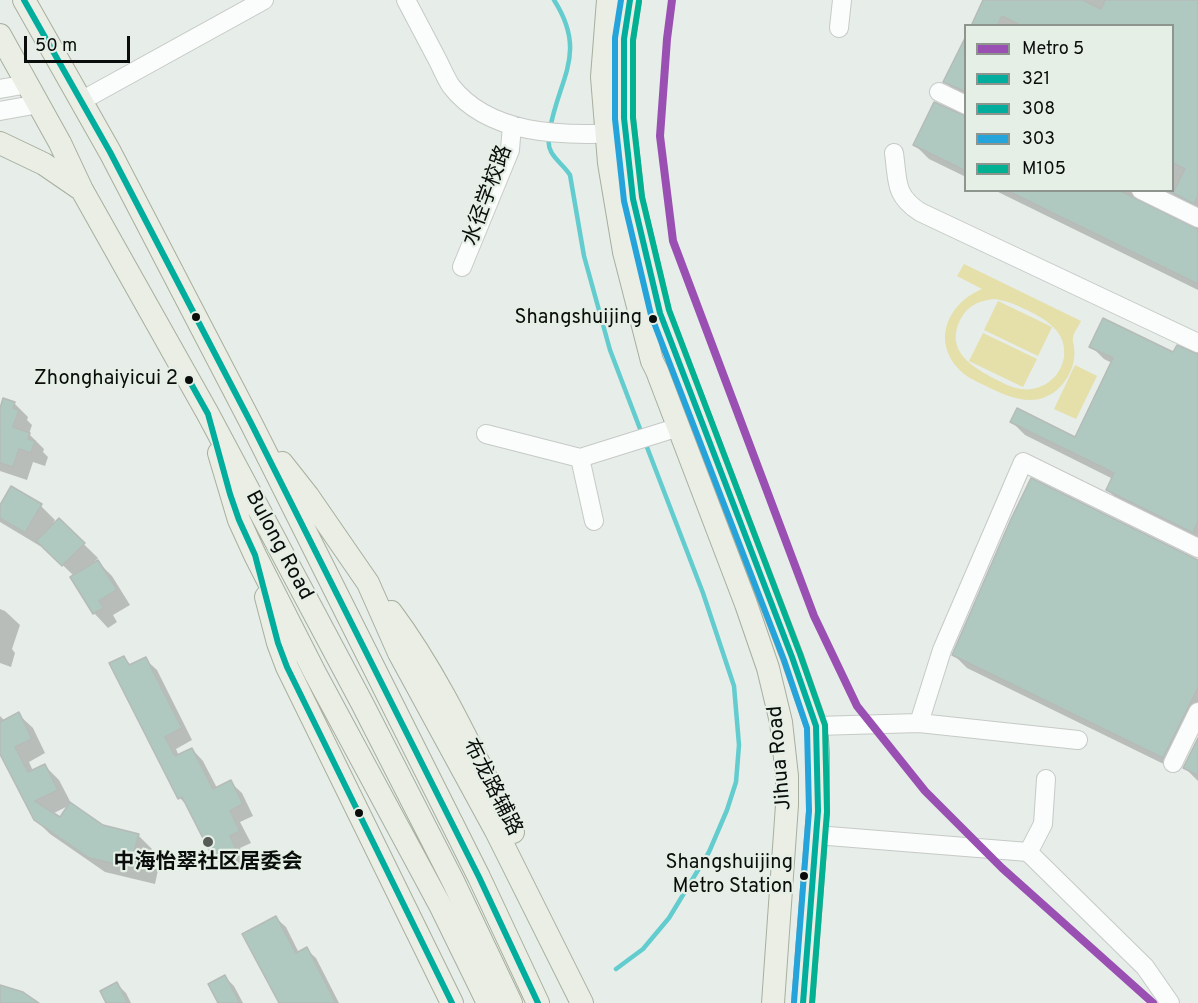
<!DOCTYPE html>
<meta charset="utf-8">
<style>
body{margin:0}
#map{position:relative;width:1198px;height:1003px;overflow:hidden;background:#e7ede8;font-family:Overpass,sans-serif}
canvas{display:block}
.legend{position:absolute;left:964px;top:24px;width:210px;height:168px;box-sizing:border-box;background:#e5efe6;border:2px solid #8d958e;margin:0;padding:8px 10px;list-style:none;font-size:18px;color:#0a0d0b}
.legend li{display:flex;align-items:center;gap:12px;height:30px}
.legend b{width:30px;border:2px solid #8d958e}
.scale{position:absolute;left:24px;top:36px;width:106px;height:27px;box-sizing:border-box;border:3px solid #0a0d0b;border-top:0;padding-left:8px;font-size:18px;line-height:21px;white-space:nowrap;color:#0a0d0b;-webkit-text-stroke:4px #e5efe6;paint-order:stroke}
</style>
<div id="map">
<canvas width="1198" height="1003"></canvas>
<ul class="legend">
<li><b style="height:8px;background:#9950b2"></b>Metro 5</li>
<li><b style="height:8px;background:#01ad9c"></b>321</li>
<li><b style="height:8px;background:#01ad9c"></b>308</li>
<li><b style="height:8px;background:#24a4da"></b>303</li>
<li><b style="height:8px;background:#02b092"></b>M105</li>
</ul>
<div class="scale">50 m</div>
</div>
<script>
const c = document.querySelector('canvas').getContext('2d');
c.lineJoin = 'round';
function paint(path, color) {
  c.fillStyle = color;
  c.fill(path, 'evenodd');
}
function trace(path, color, width, dash) {
  c.strokeStyle = color;
  c.lineWidth = width;
  c.lineCap = dash ? 'butt' : 'round';
  c.setLineDash(dash || []);
  c.stroke(path);
}
function drawText(font, color, halo, rows, align = 'center') {
  c.font = font + ' Overpass,"Noto Sans SC",sans-serif';
  c.lineWidth = 4.5;
  c.setLineDash([]);
  c.textBaseline = 'middle';
  c.strokeStyle = halo;
  c.fillStyle = color;
  for (const [text, x, y, turn = 0] of rows) {
    c.save();
    c.translate(x, y);
    c.rotate((+turn || 0) * Math.PI / 180);
    c.textAlign = isNaN(turn) ? turn : align;
    if (halo) c.strokeText(text, 0, 0);
    c.fillText(text, 0, 0);
    c.restore();
  }
}
paint(new Path2D(`
 M964 264 1081 321C1079 326 1073 333 1073 338 1072 341 1074 344 1074 347 1076 361 1071 374 1062 385 1039 410 1012 399 986 386 975 381 964 376 956 366 932 336 951 302 982 289L957 276ZM993 299C1006 300 1016 305 1027 310 1047 320 1067 332 1064 357 1061 378 1041 392 1021 389 1012 388 1003 383 995 379 972 367 945 351 960 320 967 306 978 301 993 299Z
 M998 301 1052 327 1038 356 984 330Z
 M983 333 1037 359 1023 387 969 361Z
 M1075 365 1097 376 1076 419 1054 409Z`), '#e5dfaa');
paint(new Path2D(`
 M985 0H1198V212L1145 199 1144 205 1198 229V290L994 190H1172V26H973Z
 M966 40V99L959 96 945 81Z
 M966 117V177L929 159 914 144Z
 M1091 346 1198 355V541L1121 503 1108 490 1113 479 1025 435 1012 422 1076 439 1112 363 1104 359Z
 M14 403 28 417 27 420 32 425 29 434 44 449 43 452 48 457 45 466 33 462 27 480 0 471V411Z
 M0 505 41 506 55 520 51 527 59 520 98 558 91 565 98 562 112 576 130 605 113 615 117 622 108 628 94 613 72 578 74 576 41 544 40 546 0 522Z
 M1198 559V726L1176 770 967 668 954 655 1193 560Z
 M0 609 5 611 20 625 12 649 15 653 11 667 0 663Z
 M124 658 132 666 145 659 157 670 192 740 176 749 179 756 192 749 203 761 217 788 230 782 242 793 253 816 240 822 251 843 240 848 246 861 227 871 215 859 190 809 180 798 111 664Z
 M18 714 33 728 45 753 29 762 33 771 44 765 59 780 72 805 102 827 138 835 152 849 149 861 158 870 155 884 105 872 50 834 35 819 0 751V716L5 721ZM70 805 60 820 52 814Z
 M1198 741V781L1185 768Z
 M276 918 286 927 299 953 306 949 316 958 339 1003H280Z
 M224 976 234 986 243 1003H219Z
 M117 984 126 993 131 1003H108Z`), '#0003');
trace(new Path2D(`
 M550 129C559 78 588 53 554 0
 M549 138C546 155 562 162 570 175L584 256 610 350 642 434
 M616 969 643 949 669 918 709 852 727 810 736 782 739 745 734 686 703 593 645 442`), '#63ccce', 4.5);
const building = new Path2D(`
 M983 0H1083L1101 9 1105 0H1198V196L1194 204 1173 193 1185 169 1173 163V26H1022L1002 16 997 26H971Z
 M966 36V92L943 82Z
 M934 102 966 116V171L913 145Z
 M1006 190H1119L1133 197 1198 229V284Z
 M1103 318 1173 352 1177 345 1198 354V521L1193 533 1106 490 1114 473 1010 422 1017 408 1075 437 1113 358 1089 347Z
 M3 398 15 402 13 408 19 410 13 427 30 433 28 439 35 441 31 453 19 449 13 467 0 463V408Z
 M1031 478 1198 560V688L1163 758 952 655 1011 519Z
 M11 486 42 504 25 533 0 518V505Z
 M59 518 85 543 62 566 36 541Z
 M98 560 117 590 99 601 104 608 93 614 70 577Z
 M124 656 129 665 146 657 164 693 182 728 165 737 175 756 192 748 213 789 231 780 243 804 230 811 240 831 230 836 236 849 214 860 182 797 178 799 109 663Z
 M19 712 32 739 15 747 28 772 45 764 58 790 35 801 60 817 70 802 103 825 139 834 134 852 145 854 141 870 89 858 34 820 0 754V722Z
 M1198 738V775L1183 768Z
 M276 916 296 953 307 947 336 1003H279L242 934Z
 M225 975 240 1003H218L208 984Z
 M117 982 128 1003H106L100 991Z
 M0 985 23 992 39 1003H0Z`);
paint(building, '#afc8c0');
trace(building, '#b6bbb8', 1.5);
const minor = new Path2D(`
 M406 0C416 19 426 38 436 57 441 66 445 77 451 86 489 135 561 136 618 133
 M839 28 842 0
 M0 89 28 84
 M939 92 966 105
 M81 101 264 0
 M0 111 39 104
 M894 153C898 181 894 195 920 212L1198 343
 M1141 190 1198 218
 M462 267 510 150 512 125
 M486 434 580 458 679 427
 M580 458 594 521
 M919 723 942 650 1023 462 1198 548
 M816 726 919 723 1078 740
 M1173 763 1198 712
 M816 835 1028 852 1145 967 1170 1003
 M1028 853 1043 824 1046 779`);
const major = new Path2D(`
 M24 0 110 152 251 423 479 877 538 1003
 M608 0 602 77 609 163 624 252 652 361 657 371 746 604 768 668 781 722 787 776V805L773 1003
 M630 0 624 39V118L633 199 660 313 792 657 816 726 818 753V811L803 1003
 M0 35 60 143 82 190 208 414 362 703 453 881 511 1003
 M0 143 44 164 79 188
 M219 453 239 520 255 555 315 673 440 905 488 1003
 M282 463 308 496 368 583 399 653 496 831 582 1003
 M266 597 278 643 287 667 452 1003
 M391 612C441 679 475 757 513 832`);
trace(minor, '#c6cac6', 20);
trace(major, '#a7af9e', 24);
trace(minor, '#fbfcfc', 18);
trace(major, '#eaeee5', 22);
trace(new Path2D(`
 M24 0 110 152 251 423 479 877 538 1003
 M189 380 208 414 230 494 239 520 255 555 278 643 287 667 452 1003`), '#01ad9c', 6);
trace(new Path2D(`
 M630 0 624 39V118L633 199 660 313 792 657 816 726 818 811 803 1003`), '#01ad9c', 6);
trace(new Path2D(`
 M621 0 615 38V119L624 201 651 315 784 660 807 728 809 811 794 1002`), '#24a4da', 6);
trace(new Path2D(`
 M639 1 633 40V118L642 197 669 310 800 654 825 725 827 812 812 1003`), '#02b092', 6);
trace(new Path2D(`
 M672 0 667 39 660 136 673 241 814 616 857 706 925 791 1002 868 1153 1003`), '#9950b2', 8);
for (const [x, y, r, color] of [
 [196,317,5,"#0a0d0b"],
 [653,319,5,"#0a0d0b"],
 [189,380,5,"#0a0d0b"],
 [359,813,5,"#0a0d0b"],
 [208,842,6,"#575b58"],
 [804,876,5,"#0a0d0b"]
]) {
  const dot = new Path2D();
  dot.arc(x, y, r, 0, 2 * Math.PI);
  c.fillStyle = color;
  c.fill(dot);
  trace(dot, '#e5efe6', 2);
}
drawText('20px', '#0a0d0b', '#e5efe6', [
 ["Shangshuijing",642,319],
 ["Zhonghaiyicui 2",178,380],
 ["Shangshuijing",793,864],
 ["Metro Station",793,888]
], 'right');
drawText('21px', '#0a0d0b', '#e5efe6', [
 ["水径学校路",489,196,-70],
 ["Bulong Road",278,546,62],
 ["Jihua Road",781,758,-95],
 ["布龙路辅路",491,788,63]
]);
drawText('bold 21px', '#0a0d0b', '#e5efe6', [
 ["中海怡翠社区居委会",208,864]
]);
</script>
